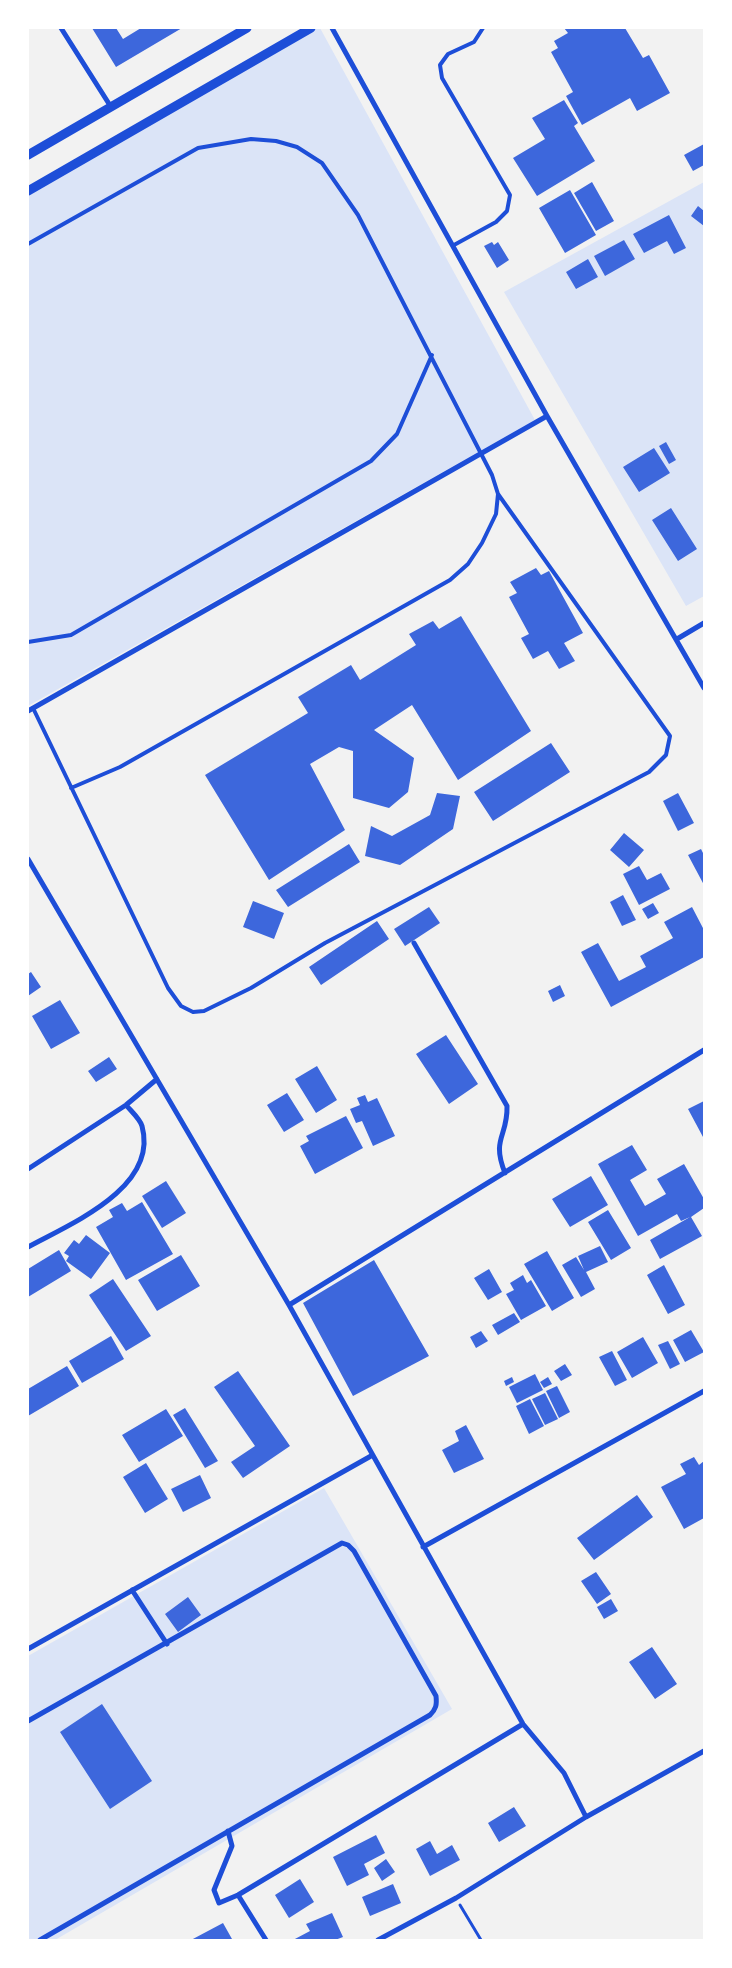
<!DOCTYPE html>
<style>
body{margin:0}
#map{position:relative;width:732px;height:1968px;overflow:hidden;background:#f2f2f2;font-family:Montserrat,sans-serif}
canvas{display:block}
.frame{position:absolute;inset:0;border:29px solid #fff;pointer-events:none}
</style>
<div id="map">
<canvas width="732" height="1968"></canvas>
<div class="frame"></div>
</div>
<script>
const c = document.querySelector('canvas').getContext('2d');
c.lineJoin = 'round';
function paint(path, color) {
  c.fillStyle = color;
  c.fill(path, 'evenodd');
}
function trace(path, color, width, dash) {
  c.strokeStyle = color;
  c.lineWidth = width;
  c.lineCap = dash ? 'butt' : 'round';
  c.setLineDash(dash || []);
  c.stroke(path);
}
paint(new Path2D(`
 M316 28H320L535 420 28 706V194Z
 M704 182V596L686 606 504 292Z
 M324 1488 452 1709 55 1940H28V1656Z`), '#dbe4f7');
paint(new Path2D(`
 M92 28H116L123 39 141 28H182L116 67Z
 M564 28H625L643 58 649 55 670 93 637 111 630 98 582 125 566 96 573 92 551 52 558 48 554 41 568 33Z
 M564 100 578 123 574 126 595 161 537 196 513 158 545 139 532 118Z
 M704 144V165L693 171 684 155Z
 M592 182 614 221 596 231 574 193Z
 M570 190 596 235 565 253 539 208Z
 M698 206 704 211V226L691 216Z
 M669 215 686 248 674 254 667 241 644 253 633 234Z
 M624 240 635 259 605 276 594 256Z
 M492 242 494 245 498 242 509 260 497 268 484 246Z
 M588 259 598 277 576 289 566 272Z
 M666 442 676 460 669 464 659 446Z
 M654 448 670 473 639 492 623 467Z
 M671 508 697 549 678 561 652 520Z
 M536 568 541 575 549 571 583 633 564 643 575 661 559 669 548 651 533 659 521 638 529 634 509 597 517 593 510 582Z
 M461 616 531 731 458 780 412 705 374 730 414 758 408 792 389 808 353 798V751L339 747 310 764 345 830 269 880 205 775 308 713 298 697 351 665 360 680 416 645 409 634 433 621 439 629Z
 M551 743 570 772 493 821 474 792Z
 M437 793 460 796 453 829 400 865 365 856 371 826 392 836 430 815Z
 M678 793 694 823 678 831 663 801Z
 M624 833 644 850 629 867 610 850Z
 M349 844 360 862 288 907 276 890Z
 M701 849 704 855V885L688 855Z
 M639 866 647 880 661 873 670 889 639 905 623 874Z
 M623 895 636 920 622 926 610 902Z
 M253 901 284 913 274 939 243 927Z
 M653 903 659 913 648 919 642 909Z
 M429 907 440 923 405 946 394 929Z
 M692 907 704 930V957L611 1007 581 952 598 943 619 981 646 967 640 956 673 938 664 922Z
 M377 921 389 939 321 985 309 967Z
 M31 972 41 987 28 996V974Z
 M560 985 565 996 553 1002 548 991Z
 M60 1000 80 1033 51 1049 32 1016Z
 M446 1035 478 1084 449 1104 416 1054Z
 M109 1057 117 1069 96 1082 88 1071Z
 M317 1066 337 1100 316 1113 295 1079Z
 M287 1093 304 1120 284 1132 267 1105Z
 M365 1095 368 1102 377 1098 395 1136 373 1146 362 1121 356 1123 350 1109 360 1105 357 1098Z
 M704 1101V1136L703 1137 688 1109Z
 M346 1116 363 1148 315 1174 300 1146 309 1141 306 1136Z
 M632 1145 647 1170 630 1180 645 1206 666 1194 657 1179 684 1164 704 1199V1208L691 1217 702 1236 660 1259 650 1240 690 1217 681 1221 677 1214 638 1236 598 1164Z
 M591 1176 608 1205 570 1227 552 1199Z
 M166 1181 186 1213 162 1228 142 1196Z
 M142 1202 173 1254 126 1280 96 1227 113 1217 109 1210 122 1203 127 1211Z
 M608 1210 631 1248 611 1260 588 1222Z
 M86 1235 110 1253 91 1279 66 1261 69 1256 64 1253 74 1240 79 1244Z
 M600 1246 608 1262 586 1272 595 1289 581 1297 562 1265 576 1257 584 1270 578 1256Z
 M59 1250 71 1271 28 1297V1269Z
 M547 1251 574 1298 552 1311 524 1264Z
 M181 1255 200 1286 157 1311 138 1280Z
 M374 1260 429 1356 353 1396 303 1303Z
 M664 1265 685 1305 668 1314 647 1275Z
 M489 1269 502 1292 488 1300 474 1278Z
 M523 1275 527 1283 531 1280 546 1306 521 1320 506 1294 514 1290 510 1283Z
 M113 1279 151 1336 126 1351 89 1295Z
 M514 1313 520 1322 498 1335 492 1325Z
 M691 1330 704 1352 685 1362 673 1340Z
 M481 1331 488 1341 476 1348 470 1337Z
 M111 1336 124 1359 82 1383 69 1361Z
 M643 1337 658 1363 632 1378 617 1352Z
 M668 1341 680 1364 670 1369 658 1345Z
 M612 1351 627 1380 615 1386 599 1357Z
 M565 1364 572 1375 561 1381 554 1371Z
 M67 1366 79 1386 28 1416V1389Z
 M238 1371 290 1446 243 1478 231 1462 255 1446 214 1387Z
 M535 1374 543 1390 517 1403 509 1387Z
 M512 1377 514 1382 506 1386 504 1381Z
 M548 1377 552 1384 544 1388 540 1382Z
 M557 1386 570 1412 559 1418 546 1391Z
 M545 1393 558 1419 545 1425 532 1399Z
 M530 1399 544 1426 529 1434 516 1406Z
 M185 1408 218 1461 205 1468 173 1415Z
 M166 1409 183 1436 139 1462 122 1435Z
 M466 1425 484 1459 454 1473 442 1450 459 1441 455 1431Z
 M694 1457 699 1465 704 1461V1518L684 1529 661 1487 686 1474 680 1464Z
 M146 1463 168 1499 145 1513 123 1477Z
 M200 1475 211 1498 183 1512 171 1489Z
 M637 1495 653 1517 594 1560 577 1538Z
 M596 1572 611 1594 597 1604 581 1581Z
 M188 1597 201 1615 178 1632 165 1614Z
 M611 1599 618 1611 604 1619 597 1607Z
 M652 1647 677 1684 655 1699 629 1662Z
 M102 1704 152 1781 110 1809 60 1732Z
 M514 1807 526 1826 499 1842 488 1823Z
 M376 1835 385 1853 364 1864 369 1875 347 1886 333 1857Z
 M430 1841 437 1854 452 1845 460 1860 430 1876 416 1849Z
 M386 1859 395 1872 382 1881 374 1868Z
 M300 1879 314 1902 289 1918 275 1895Z
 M393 1884 401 1903 370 1916 362 1897Z
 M332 1913 343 1937 335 1940H293L310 1931 306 1924Z
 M223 1923 232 1939 191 1940Z`), '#3d67dc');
trace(new Path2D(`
 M460 1905 481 1940`), '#1d4ed8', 3);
trace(new Path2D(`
 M28 244 198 148 251 139 276 141 297 147 322 163 358 215 492 475 498 494 496 514 482 543 468 564 450 580 120 767 71 788
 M454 245 496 222 507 211 510 195 442 78 440 65 448 54 474 42 483 28
 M28 642 71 635 371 461 397 434 432 355
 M33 708 168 988 181 1006 193 1012 204 1011 251 988 325 943 649 772 666 755 670 736 498 494`), '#1d4ed8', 4);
trace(new Path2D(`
 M61 28 111 107
 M332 28 547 416 704 688
 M677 639 704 623
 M28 711 547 416
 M28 859 289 1305 523 1724 564 1773 586 1817
 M414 943 507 1106C508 1137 491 1138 505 1173
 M28 1169 126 1105 157 1079
 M28 1247C70 1224 159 1188 142 1126 140 1119 131 1111 126 1105
 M289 1305 704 1050
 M423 1547 704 1391
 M132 1590 167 1644
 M28 1649 371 1456
 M28 1721 342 1543 348 1545 354 1551 436 1696C437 1705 436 1709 430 1715L40 1940
 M228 1831 232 1846 214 1890 219 1903 238 1895 523 1724
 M238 1895 266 1940
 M378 1940 456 1898 586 1817 704 1751`), '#1d4ed8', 5);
trace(new Path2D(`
 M28 155 247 28
 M28 191 311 28`), '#1d4ed8', 9);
</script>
